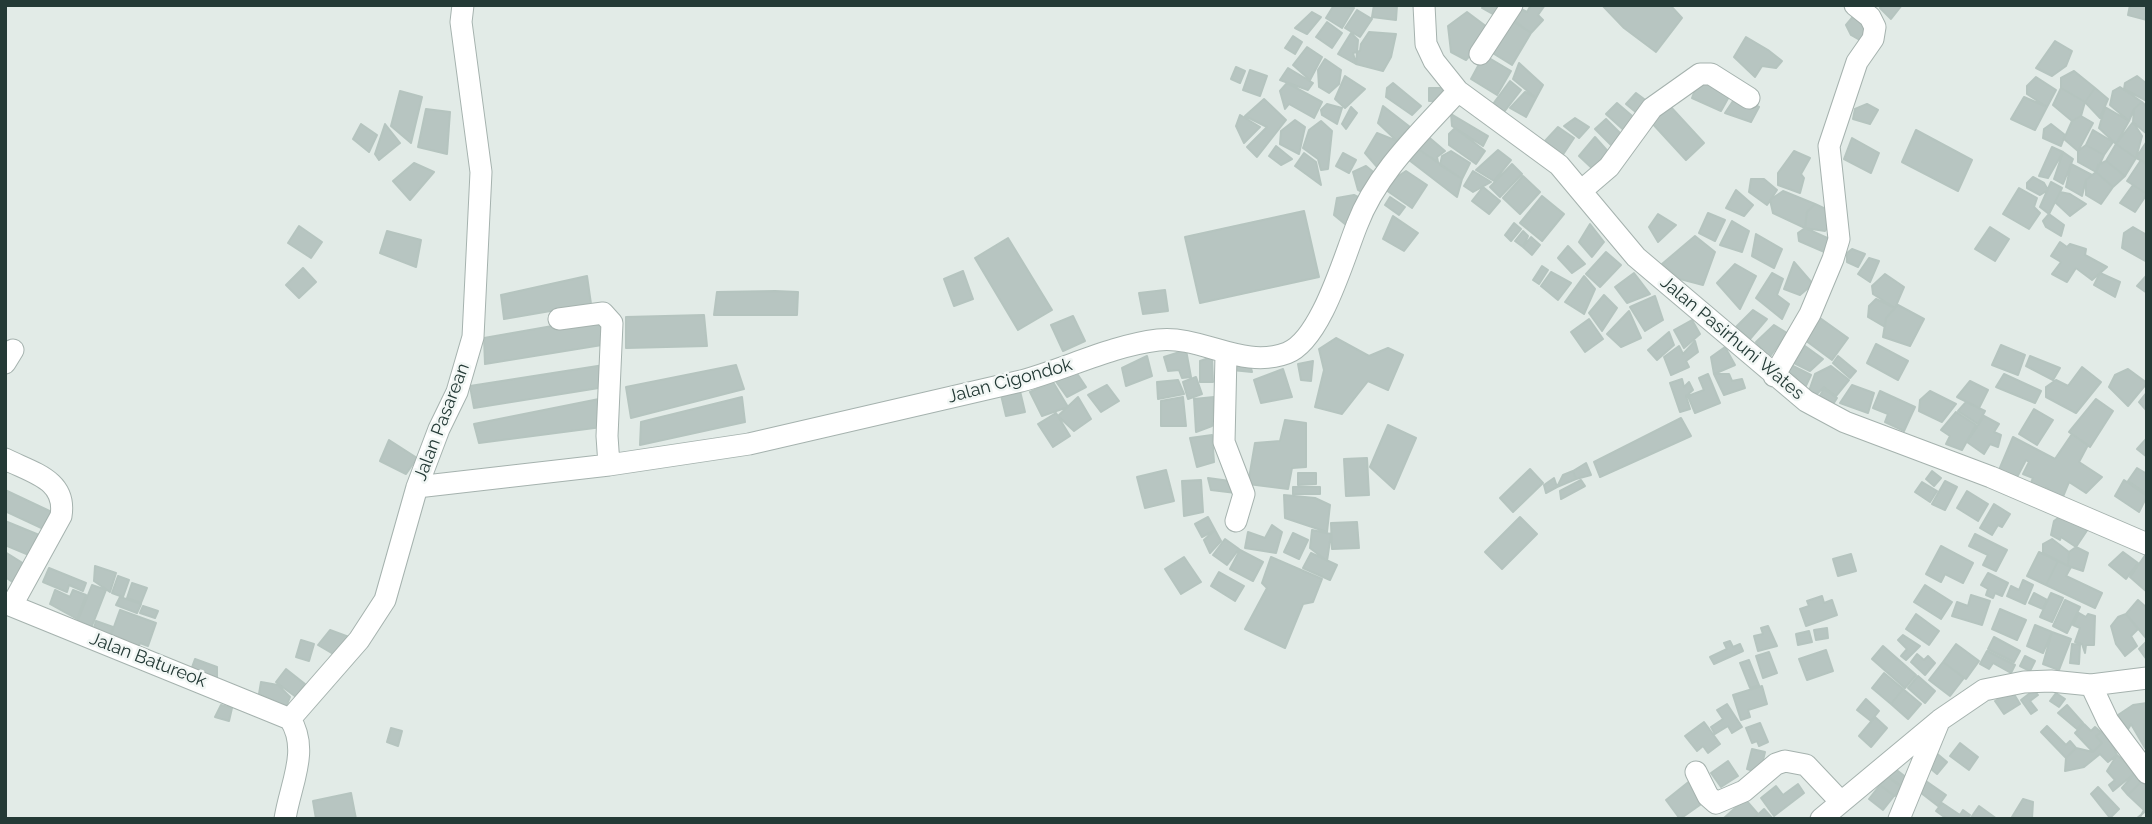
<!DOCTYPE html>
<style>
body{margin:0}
#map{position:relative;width:2152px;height:824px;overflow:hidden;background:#e2ebe7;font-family:Raleway,sans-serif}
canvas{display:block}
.frame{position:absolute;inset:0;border:7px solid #243a36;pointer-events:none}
</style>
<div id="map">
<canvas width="2152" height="824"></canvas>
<div class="frame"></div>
</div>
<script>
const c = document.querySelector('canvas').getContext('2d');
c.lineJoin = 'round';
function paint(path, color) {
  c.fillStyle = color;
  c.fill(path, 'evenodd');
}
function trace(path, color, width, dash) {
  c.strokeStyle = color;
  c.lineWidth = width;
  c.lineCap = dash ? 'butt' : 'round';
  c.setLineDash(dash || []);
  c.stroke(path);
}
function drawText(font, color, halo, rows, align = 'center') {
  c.font = font + ' Raleway,sans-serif';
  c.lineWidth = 5;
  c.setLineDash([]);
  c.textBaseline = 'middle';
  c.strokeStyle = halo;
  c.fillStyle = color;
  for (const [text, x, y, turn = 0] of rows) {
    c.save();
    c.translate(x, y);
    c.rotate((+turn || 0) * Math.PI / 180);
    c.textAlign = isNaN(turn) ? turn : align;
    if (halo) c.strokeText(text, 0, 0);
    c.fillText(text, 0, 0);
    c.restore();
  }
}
const building = new Path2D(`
 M1334 5 1354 8 1342 28 1326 18Z
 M1374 5H1397L1396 20 1372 17Z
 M1485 5H1507L1498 17 1482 8Z
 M1531 5H1545L1538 15 1543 20 1531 33 1512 19 1521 9 1527 12Z
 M1602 5H1670L1682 18 1656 52 1624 28Z
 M1883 5H1902L1891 19 1880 8Z
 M2130 5H2147V20L2128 15Z
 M1357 10 1372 19 1360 37 1345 28Z
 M1312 12 1321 17 1307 34 1295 28Z
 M1467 12 1491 30 1466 60 1451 52 1448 26Z
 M1856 13 1873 23 1865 43 1851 35 1846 25Z
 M1511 20 1531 33 1512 65 1491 52Z
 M1327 22 1342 33 1332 48 1316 37Z
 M1369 32 1396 34 1391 57 1383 71 1356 64 1353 53 1360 51 1361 44Z
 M1351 33 1358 40 1356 64 1338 54Z
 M1293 36 1302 42 1295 54 1285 48Z
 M1746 37 1768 50 1782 61 1776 68 1762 66 1755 77 1734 57Z
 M2055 41 2072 51 2066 66 2052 76 2036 68Z
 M1307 47 1322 57 1310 80 1293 65Z
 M1484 55 1511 71 1497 95 1471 79Z
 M1325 59 1341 70 1339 84 1329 93 1319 87 1318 70Z
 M1519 63 1543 85 1536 98 1513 79Z
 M1236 67 1245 71 1240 83 1231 79Z
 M1288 68 1313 83 1308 90 1280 80Z
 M1250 70 1267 76 1260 96 1243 90Z
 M2074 71 2095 88 2085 102 2061 88V78Z
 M1345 76 1365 89 1345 108 1335 99Z
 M2137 76 2147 84V101L2124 89 2125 83Z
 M2036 77 2056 90 2047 107 2027 94V86Z
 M1699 79 1731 93 1721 111 1692 98Z
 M1510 81 1521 90 1504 112 1493 104Z
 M1287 83 1322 102 1314 118 1289 104 1285 109 1280 91Z
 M1393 83 1421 106 1412 115 1386 97 1387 88Z
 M2120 87 2142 102 2134 109 2129 121 2110 105 2113 91Z
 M1429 88H1442L1443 101H1429Z
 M2061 88 2085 102 2081 116 2072 121 2053 105Z
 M2095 88 2108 99 2100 118 2085 102Z
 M400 91 422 97 411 143 391 126Z
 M1525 92 1536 98 1526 117 1510 108Z
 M1636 93 1652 105 1638 114 1626 104Z
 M1737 95 1759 107 1751 122 1725 113Z
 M2024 97 2047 107 2035 130 2011 119Z
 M1264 99 1286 120 1257 157 1247 147 1267 127 1245 116Z
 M2142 102 2147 107V134L2133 122 2134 109Z
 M1617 103 1638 121 1628 134 1606 114Z
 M1327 104 1342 108 1337 124 1322 115 1321 110Z
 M1867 104 1878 110 1870 124 1853 119 1855 109Z
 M1669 105 1704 143 1686 160 1651 122Z
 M1383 106 1410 127 1397 141 1378 123Z
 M1351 107 1357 113 1346 129 1342 124Z
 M2105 107 2129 121 2116 144 2099 128Z
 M426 109 450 112 447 154 418 147Z
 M1451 114 1488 136 1483 146 1452 126Z
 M1240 115 1260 127 1244 143 1236 126Z
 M2081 116 2093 123 2078 151 2064 139 2072 121Z
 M1575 118 1589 127 1579 138 1564 126Z
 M1606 119 1627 140 1616 150 1595 129Z
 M1295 120 1305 127 1299 154 1280 144 1281 131Z
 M1321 121 1332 131 1328 169 1321 170 1318 159 1303 148 1309 130Z
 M2133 122 2142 136 2136 158 2116 144Z
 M361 124 377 135 369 152 353 139Z
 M385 124 400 143 379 160 375 154Z
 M2051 124 2065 135 2061 146 2043 138 2044 129Z
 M1558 127 1574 138 1562 156 1545 141Z
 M1455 128 1485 151 1476 164 1449 145V134Z
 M1916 130 1972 160 1958 191 1902 162Z
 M2093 130 2113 142 2104 155 2086 145Z
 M1377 133 1397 141 1378 168 1365 153Z
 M1425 134 1445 151 1437 157 1438 162 1416 148Z
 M1595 137 1612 156 1595 171 1579 156Z
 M1852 138 1879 153 1871 173 1844 159Z
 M2147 141V163L2136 158Z
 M2116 144 2136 158 2125 176 2106 161Z
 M2086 145 2104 155 2096 172 2078 162V151Z
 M1276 146 1292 159 1281 165 1269 156Z
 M2052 147 2063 152 2048 178 2039 176Z
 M1418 149 1462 179 1457 197 1409 160 1410 153Z
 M1498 150 1511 160 1494 181 1476 170Z
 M1451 151 1470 163 1462 179 1440 165 1442 156Z
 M1794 151 1810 158 1801 174 1804 178 1800 193 1778 185V173Z
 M2063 152 2073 159 2063 184 2054 179Z
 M1304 153 1316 162 1321 185 1295 166Z
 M1343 153 1356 160 1349 173 1336 166Z
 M2141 160 2147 165V194L2127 181Z
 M2106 161 2125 176 2113 187 2096 172 2098 165Z
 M414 163 434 172 410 200 393 181Z
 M1512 164 1522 174 1500 197 1490 187Z
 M2071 164 2092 175 2086 180 2082 196 2066 187Z
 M1366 166 1377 175 1370 197 1358 190 1353 172Z
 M1406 171 1427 185 1412 208 1386 190 1395 178Z
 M1473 171 1491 182 1473 192 1464 186Z
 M2096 172 2113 187 2101 204 2086 195V180Z
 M1523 176 1540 192 1520 214 1503 198Z
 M2033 177 2044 183 2048 190 2040 195 2027 188V183Z
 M1751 179H1764L1777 190 1767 205 1749 192Z
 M2051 182 2062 188 2049 214 2040 207Z
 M2133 185 2147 194 2135 212 2120 203Z
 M1483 187 1500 201 1489 214 1472 201Z
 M2019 188 2037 198 2034 207 2040 213 2029 229 2003 214Z
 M1736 190 1753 205 1744 216 1726 208Z
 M1783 191 1815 204 1807 212 1805 228 1773 213 1770 200Z
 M2060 192 2070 194 2086 204 2070 216 2055 202Z
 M1354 195 1366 201 1351 229 1334 215 1337 198Z
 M1542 196 1564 214 1542 241 1520 223Z
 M1390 197 1405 207 1399 215 1385 205Z
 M1815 204 1830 211 1833 219 1825 231 1805 228 1807 212Z
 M1304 211 1319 277 1200 303 1185 237Z
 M1708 213 1725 220 1715 241 1699 233Z
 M1658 214 1676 225 1658 242 1649 227Z
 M2049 214 2064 225 2061 236 2046 227 2043 221Z
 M1393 216 1418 233 1404 251 1383 239Z
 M1732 221 1749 231 1742 252 1720 245Z
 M1514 223 1521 229 1511 241 1505 235Z
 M1590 224 1604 242 1592 257 1579 242Z
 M299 226 322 242 311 258 288 243Z
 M1990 227 2009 239 1995 261 1975 249Z
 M2133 227 2147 235V262L2122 248 2124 233Z
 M1805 228 1834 241 1829 254 1799 241 1798 233Z
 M387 231 421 240 416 267 380 253Z
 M1523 231 1528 236 1523 247 1515 241Z
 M1756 234 1782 249 1774 268 1752 256Z
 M1695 236 1715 252 1703 285 1680 279 1662 264Z
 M1531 237 1540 245 1532 255 1523 247Z
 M1008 238 1052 310 1018 330 975 258Z
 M2060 242 2067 247 2070 244 2086 249 2085 255 2107 267 2092 280 2076 268 2067 282 2052 274 2061 262 2051 256Z
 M1568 246 1585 264 1572 273 1558 258Z
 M1852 249 1865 254 1858 267 1847 262V253Z
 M1606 252 1621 265 1600 287 1586 274Z
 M1869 258 1879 261 1870 282 1858 274Z
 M1794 262 1813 284 1800 295 1784 289Z
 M1735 264 1756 276 1740 309 1717 283Z
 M1542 266 1548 270 1539 284 1533 280Z
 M303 268 316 282 299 298 286 285Z
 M963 271 973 299 954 306 944 279Z
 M1551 272 1571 283 1558 300 1541 286Z
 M1634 273 1650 294 1627 303 1615 287Z
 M1772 273 1783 279 1777 295 1789 304 1782 319 1756 298Z
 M2100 273 2120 282 2115 297 2094 285Z
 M1885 274 1904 287 1895 308 1873 294 1872 286Z
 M2147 275V293L2137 286Z
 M587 276 591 304 504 319 501 295Z
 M1584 276 1595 289 1584 314 1565 302Z
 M1165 290 1168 311 1143 314 1139 293Z
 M775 291 798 292 797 315H714L717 292Z
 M1604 295 1617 308 1602 331 1589 313Z
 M1655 296 1663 320 1645 331 1630 307Z
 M1876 299 1895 308 1886 318 1885 327 1868 317 1869 306Z
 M1898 305 1924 319 1910 346 1883 337 1886 318Z
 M1753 310 1767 319 1750 339 1736 327Z
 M1629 311 1641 338 1621 347 1607 334Z
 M704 315 707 346 626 348V317Z
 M1073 316 1085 341 1063 351 1051 325Z
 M598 318 608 344 485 364 484 338Z
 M1820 318 1848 338 1832 360 1805 340Z
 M1589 319 1603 339 1585 352 1571 332Z
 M1692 320 1700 334 1684 348 1674 330Z
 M1774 325 1787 333 1769 358 1756 342Z
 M1669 332 1674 345 1657 360 1648 350Z
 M1336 338 1369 356 1388 348 1403 355 1388 390 1368 381 1342 414 1315 407 1324 370 1319 349Z
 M1695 341 1698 352 1686 361 1689 367 1671 375 1664 357 1679 346 1683 354Z
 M1876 344 1908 361 1898 380 1867 363Z
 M2001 345 2025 355 2018 375 1992 365Z
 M1805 346 1823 359 1810 371 1794 363Z
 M1725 347 1735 365 1714 374 1711 357Z
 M1186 350 1191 377 1182 378 1179 370 1168 371 1164 357Z
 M1147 356 1152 376 1126 386 1122 368Z
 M1838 356 1856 371 1850 378 1833 363Z
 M2030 356 2060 368 2053 380 2026 366Z
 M1212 357 1213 382H1200V361Z
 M1229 360 1250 364 1252 372 1232 370Z
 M1313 361 1311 381 1301 380 1298 364Z
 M1789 364 1811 375 1803 392 1791 386 1796 377 1785 371Z
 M604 365 605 387 474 408 470 386Z
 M736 365 744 389 631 418 626 387Z
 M1831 366 1849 380 1836 396 1824 387 1816 395 1809 391 1815 374Z
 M2082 367 2101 382 2076 413 2046 397V387L2056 380 2068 386Z
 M1074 369 1086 387 1067 397 1055 380Z
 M1283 369 1292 397 1261 403 1254 380Z
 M2128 369 2147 383 2128 406 2109 387 2115 375Z
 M1708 374 1720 403 1695 413 1688 396 1704 390 1699 378Z
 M1714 374H1729L1732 381 1742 379 1745 388 1724 395Z
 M2004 374 2041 391 2035 403 1996 387Z
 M1196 377 1202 394 1188 399 1183 382Z
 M1682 379 1684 387 1689 382 1693 390 1686 396 1690 409 1680 412 1670 383Z
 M1178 380 1184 394 1158 399 1157 382Z
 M1970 381 1988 390 1979 408 1957 397Z
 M1053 382 1068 407 1042 416 1030 392Z
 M1107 385 1119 401 1101 412 1088 395Z
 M1852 385 1874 393 1868 413 1840 403Z
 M1824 389 1837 398 1830 409 1817 400Z
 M1020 391 1025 412 1006 416 1001 395Z
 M1880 391 1915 407 1904 431 1885 422 1888 414 1873 408Z
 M1930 391 1956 404 1942 422 1919 411 1920 400Z
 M2147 392V411L2139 402Z
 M742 397 745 422 640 445 641 422Z
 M1078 397 1091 419 1074 431 1058 416Z
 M1183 397 1186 426H1161V401Z
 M1214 397 1212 426 1196 432 1194 399Z
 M599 399 602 427 479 443 474 424Z
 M2096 399 2113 411 2090 447 2069 432Z
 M1966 402 1985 411 1978 424 1958 411Z
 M2034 409 2053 420 2037 445 2019 434Z
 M1956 412 1976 425 1962 450 1946 444 1950 436 1941 430Z
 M1056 413 1070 436 1053 447 1038 424Z
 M1984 416 1999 424 1994 432 2001 435 1998 447 1990 444 1984 454 1967 442Z
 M1681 418 1691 436 1600 477 1594 462Z
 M1285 420 1306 423V467L1292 468 1288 489 1248 484 1255 443 1280 441Z
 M1388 425 1416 438 1394 489 1370 467Z
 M2072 434 2088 445 2079 462 2102 477 2086 493 2069 482 2062 499 2046 487 2042 496 2028 490 2033 478 2023 474 2029 462 2026 460 2016 479 1999 470 2013 437 2055 459Z
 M1212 435 1214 462 1197 467 1190 438Z
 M2147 438V457L2137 449Z
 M389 440 417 458 406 474 380 461Z
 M1367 458 1369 495 1346 496 1344 459Z
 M1586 463 1591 475 1576 479 1573 471Z
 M2137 468 2147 474V494L2128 481Z
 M1530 469 1543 483 1513 512 1500 498Z
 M1166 470 1174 501 1145 508 1137 477Z
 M1573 471 1576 479 1557 487 1563 475Z
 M1932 471 1941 478 1934 486 1926 479Z
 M1298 473H1316V484L1298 485Z
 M1208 478 1230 481 1236 493 1211 490Z
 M1554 478 1557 487 1546 493 1544 485Z
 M1201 480 1203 512 1184 516 1182 481Z
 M1581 480 1585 486 1561 499 1560 491Z
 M2124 480 2147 496 2139 512 2115 496Z
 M1945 481 1957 487 1945 510 1932 504Z
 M1922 482 1937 491 1930 502 1915 492Z
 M1293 487H1320V494H1293Z
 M5 490 58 515 50 532 5 511Z
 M1967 491 1988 504 1978 521 1957 508Z
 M1284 495 1315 498 1330 505 1327 532 1285 518Z
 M1994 504 2010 514 2002 527 1998 525 1992 535 1980 528Z
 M2062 515 2088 529 2076 547 2061 537 2060 540 2051 535 2054 521Z
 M1208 517 1215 530 1202 537 1195 524Z
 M1520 517 1537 534 1502 569 1485 552Z
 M5 521 44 537 36 558 5 545Z
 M1357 522 1359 548 1332 549 1331 523Z
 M1272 525 1282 532 1276 553 1245 548 1248 532 1265 538Z
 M1215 530 1221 541 1210 553 1204 540Z
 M1312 530 1331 534 1327 561 1310 548Z
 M1293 533 1308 540 1299 559 1284 552Z
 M1975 534 2007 550 1996 571 1983 565 1988 555 1969 546Z
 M1225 539 1239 549 1227 565 1213 555Z
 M2052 539 2069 552 2068 566 2043 553V544Z
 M1941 546 1973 563 1963 583 1945 574 1941 582 1926 574Z
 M2076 547 2088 553 2083 571 2068 566 2069 552Z
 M1240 550 1263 562 1253 581 1230 569Z
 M5 552 29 567 17 585 5 577Z
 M2039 552 2058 561 2046 585 2027 576Z
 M2123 552 2138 563 2126 579 2109 565Z
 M1311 553 1337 565 1330 580 1303 568Z
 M1851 554 1856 571 1838 576 1833 559Z
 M2146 554 2147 555V592L2130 577Z
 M1184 557 1201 582 1181 594 1165 569Z
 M1271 557 1322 579 1313 602 1303 604 1285 648 1245 629 1267 588 1262 583Z
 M2058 561 2071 567 2066 576 2102 593 2095 608 2046 585Z
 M95 566 116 573 110 592 94 581Z
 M49 568 86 583 83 591 69 585 67 592 43 582Z
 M1219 572 1244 586 1235 601 1211 586Z
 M1988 573 2008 583 2002 596 1995 593 1993 598 1986 595 1988 589 1981 585Z
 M118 576 129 580 123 597 112 593Z
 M2023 580 2033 585 2025 604 2007 596 2011 586 2019 590Z
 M132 583 147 588 141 603 127 598Z
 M92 585 106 590 90 631 76 625Z
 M1925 585 1952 602 1941 619 1914 602Z
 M55 590 70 597 73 590 86 595 77 619 50 604Z
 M2034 593 2047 600 2043 609 2029 603Z
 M2051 593 2063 598 2052 622 2040 617Z
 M1971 595 1990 601 1982 625 1952 616 1957 602 1968 606Z
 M1822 596 1824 603 1832 600 1837 615 1806 626 1800 609 1809 606 1807 601Z
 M120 597 141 604 137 613 116 605Z
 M2065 600 2080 607 2067 633 2053 626Z
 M2138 600 2147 608 2146 638 2126 614Z
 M143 606 158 611 155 618 140 613Z
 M2000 609 2026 620 2017 640 1992 629Z
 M120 610 156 623 148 646 140 643 137 650 122 644 123 640 111 635Z
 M2079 613 2086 617 2088 614 2095 616 2094 645H2086L2085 653 2082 644 2075 642 2080 628 2073 625Z
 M1916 614 1939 631 1929 645 1906 629Z
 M2126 614 2138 629 2131 636 2137 646 2125 656 2116 644 2111 626 2118 617Z
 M96 621 113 627 109 641 93 631Z
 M2035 625 2052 632 2043 653 2027 646Z
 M1768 626 1777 646 1758 651 1754 636 1763 634 1761 628Z
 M1827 628 1828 638 1816 640 1814 630Z
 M330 630 349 637 335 655 318 645Z
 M1809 631 1812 642 1798 645 1796 634Z
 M2052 632 2071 639 2059 670 2043 664Z
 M1903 635 1920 646 1906 660 1901 656 1907 649 1898 640Z
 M1994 637 2020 651 2014 662 1988 649Z
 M301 640 314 644 309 661 296 657Z
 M1730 641 1733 647 1740 644 1743 651 1714 664 1710 657 1727 649 1724 643Z
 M2147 641V660L2139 649Z
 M1956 644 1979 661 1966 679 1943 662Z
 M2072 644 2080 645 2079 664 2070 663Z
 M1883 646 1916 675 1905 688 1872 659Z
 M1826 650 1833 671 1807 680 1799 659Z
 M1987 651 2015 665 2011 673 1993 663 1989 669 1980 664Z
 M1769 652 1777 673 1763 678 1756 656Z
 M1917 654 1924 660 1928 656 1935 663 1925 675 1911 662Z
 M2025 656 2035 661 2030 671 2020 666Z
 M195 659 217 667V679L191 670Z
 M1749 660 1759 685 1750 688 1740 663Z
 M1943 662 1964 678 1950 696 1929 680Z
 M286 669 305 684 296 697 276 682Z
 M1884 673 1903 689 1891 704 1872 688Z
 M1918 676 1935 691 1925 703 1908 688Z
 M261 682 278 685 290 697 286 707 259 694Z
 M1762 686 1767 704 1748 710 1750 717 1741 720 1733 695Z
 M1903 689 1921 704 1908 719 1891 704Z
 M2034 690 2038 695 2030 701 2037 710 2031 714 2021 700Z
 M2012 691 2020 704 2004 714 1995 701Z
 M2056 693 2065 699 2059 707 2050 701Z
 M1866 699 1879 711 1871 721 1857 710Z
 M2147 703 2144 726 2145 748 2131 724 2126 733 2118 715 2133 705Z
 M1727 704 1742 727 1732 733 1728 726 1715 734 1711 727 1723 719 1717 710Z
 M221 705 232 708 229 721 215 717Z
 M2067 705 2083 723 2077 729 2058 713Z
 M1875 717 1887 728 1871 747 1859 736Z
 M1704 722 1720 744 1708 753 1703 746 1697 751 1685 736Z
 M1760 723 1768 742 1759 746 1757 741 1752 743 1746 728Z
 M2084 724 2091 731 2095 727 2101 732 2096 736 2102 743 2093 752 2075 733Z
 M2047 726 2066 745 2070 741 2076 748 2066 758 2041 732Z
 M391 728 402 731 398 746 387 742Z
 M2108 728 2120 737 2112 744 2117 755 2108 762 2100 754 2084 767 2065 771 2066 758 2076 748 2093 752 2102 743 2096 736Z
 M1960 743 1978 757 1969 770 1950 756Z
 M1752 749 1765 752 1760 773 1747 769Z
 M1935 752 1947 762 1937 774 1925 764Z
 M2117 755 2136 772 2113 791 2109 785 2115 780 2107 771Z
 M1728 761 1738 776 1721 787 1711 773Z
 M1894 768 1907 778 1901 786 1888 776Z
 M2136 772 2145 778 2128 795 2122 788Z
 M1887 776 1901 787 1895 796 1880 785Z
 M2145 778 2147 819H2139L2144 810 2128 795Z
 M1923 779 1946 795 1938 806 1916 789Z
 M1691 780 1707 800 1680 819 1666 800Z
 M1798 784 1804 793 1774 816 1761 798 1776 786 1783 795Z
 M1880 785 1894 796 1883 810 1869 799Z
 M2098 787 2119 809 2110 818 2091 794Z
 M351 793 356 819H316L313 801Z
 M1745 799 1758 814 1753 819H1723Z
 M2023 799 2033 802 2032 819 2012 817Z
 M1942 803 1960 815 1963 810 1970 815 1967 819H1947L1936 811Z
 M1979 806 1997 819H1970Z
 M1764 809 1773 819H1753Z
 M2147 810V819H2136Z`);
paint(building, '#b7c5c1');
trace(building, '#b5c4bf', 2);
const minor = new Path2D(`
 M1424 5 1426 44 1434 61 1458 91 1559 165 1636 257 1806 401 1845 422 1991 477 2147 544
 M1480 54 1512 5
 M1581 191 1609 167 1652 108 1700 74H1711L1749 98
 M559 319 603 313 612 323 607 436 609 465
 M1226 355 1224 442 1244 494 1236 521
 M5 363 13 350
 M1774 376 1810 314 1833 259 1839 239 1829 146 1857 62 1873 39 1875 27 1870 17 1855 5
 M5 459C33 473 67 480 61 516L12 605
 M417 487 609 465 749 444 1021 381C1066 369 1110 346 1158 340 1202 335 1242 370 1287 353 1321 340 1344 257 1357 225 1377 172 1421 132 1458 91
 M5 603 290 719
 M2091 685 2108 721 2147 773
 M290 719 359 640 385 600 417 487 439 429 457 392 473 337 481 172 461 22 463 5
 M1696 772 1708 796 1716 803 1744 791 1776 764 1785 761 1806 765 1841 802
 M285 819C290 785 310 750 290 719
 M1821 819 1940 720 1984 690 2024 682 2051 681 2091 685 2147 678
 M1899 819 1938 724`);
trace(minor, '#a5b2ae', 23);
trace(minor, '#fff', 21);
drawText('18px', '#243a36', '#f2f7f5', [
 ["Jalan Pasirhuni Wates",1732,338,40],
 ["Jalan Cigondok",1010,381,-15],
 ["Jalan Pasarean",442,422,-69],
 ["Jalan Batureok",148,660,21]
]);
</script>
